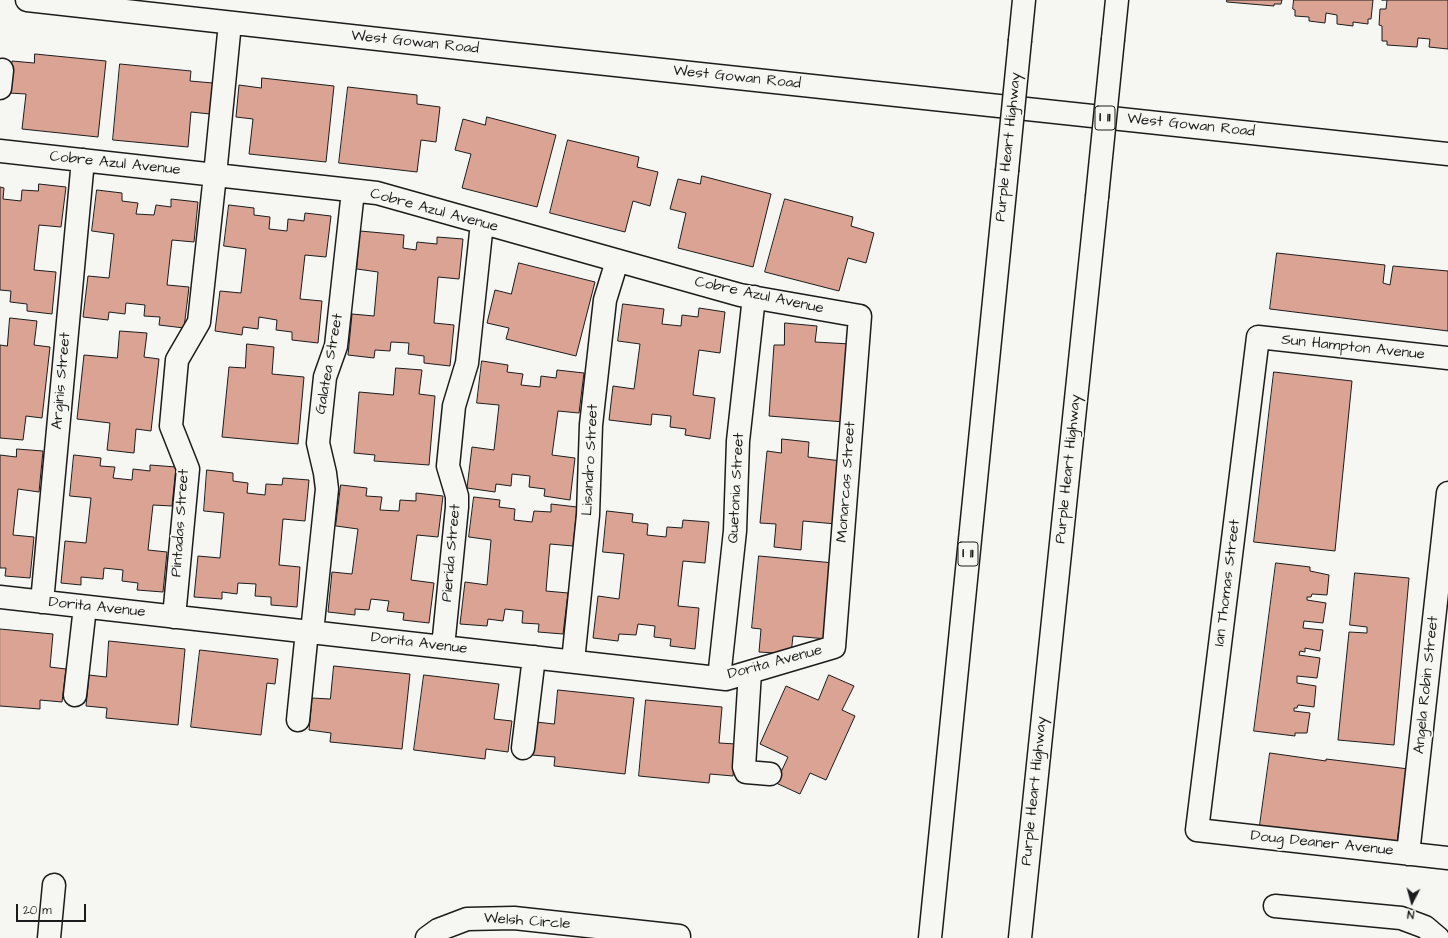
<!DOCTYPE html>
<style>
body{margin:0}
#map{position:relative;width:1448px;height:938px;overflow:hidden;background:#f6f6f2;font-family:"Architects Daughter",sans-serif}
canvas{display:block}
.north{position:absolute;left:1392px;top:882px;width:40px;height:40px;-webkit-text-stroke:3px #f6f6f2;paint-order:stroke;rotate:186deg;font-size:11px;font-weight:700;line-height:16px;text-align:center;color:#1c1c1c}
.north::after{content:'';display:block;margin:auto;width:14px;height:18px;background:#1c1c1c;clip-path:polygon(50% 0,100% 100%,50% 72%,0 100%)}
.scale{position:absolute;left:16px;top:904px;width:70px;height:18px;box-sizing:border-box;border:2px solid #1c1c1c;border-top:0;padding-left:5px;font-size:12px;line-height:14px;white-space:nowrap;color:#1c1c1c;-webkit-text-stroke:3px #f6f6f2;paint-order:stroke}
</style>
<div id="map">
<canvas width="1448" height="938"></canvas>
<div class="north">N</div>
<div class="scale">20 m</div>
</div>
<script>
const c = document.querySelector('canvas').getContext('2d');
c.lineJoin = 'round';
function paint(path, color) {
  c.fillStyle = color;
  c.fill(path, 'evenodd');
}
function trace(path, color, width, dash) {
  c.strokeStyle = color;
  c.lineWidth = width;
  c.lineCap = dash ? 'butt' : 'round';
  c.setLineDash(dash || []);
  c.stroke(path);
}
function drawText(font, color, halo, rows, align = 'center') {
  c.font = font + ' "Architects Daughter",sans-serif';
  c.lineWidth = 3.5;
  c.setLineDash([]);
  c.textBaseline = 'middle';
  c.strokeStyle = halo;
  c.fillStyle = color;
  for (const [text, x, y, turn = 0] of rows) {
    c.save();
    c.translate(x, y);
    c.rotate((+turn || 0) * Math.PI / 180);
    c.textAlign = isNaN(turn) ? turn : align;
    if (halo) c.strokeText(text, 0, 0);
    c.fillText(text, 0, 0);
    c.restore();
  }
}
const building = new Path2D(`
 M1227 0H1282L1281 4H1274V6L1227 2Z
 M1294 0H1373L1371 19H1368V24L1353 22V26L1337 24V15L1326 13 1325 23 1309 21V17L1295 16V10L1293 9Z
 M1382 0H1448V49L1429 47 1430 39 1418 38 1417 47 1387 45V41H1382V26L1379 25 1380 9H1386L1387 0Z
 M35 54 106 61 98 137 22 129 26 94 9 93 12 61 34 63Z
 M120 64 191 71 190 81 213 83 210 114 191 112 188 147 113 140Z
 M262 78 334 86 326 162 249 154 253 119 236 117 239 85 261 88Z
 M348 87 417 95V104L440 107 436 142 421 140 417 172 339 163Z
 M487 117 556 135 537 207 462 188 471 154 455 150 463 119 485 125Z
 M568 140 639 157 637 167 658 172 650 206 633 201 625 232 550 213Z
 M702 176 771 194 753 267 678 248 686 213 670 209 678 179 700 184Z
 M39 184 66 187 61 227 39 225 34 270 56 272 52 314 27 311V304L10 302 11 291 0 290V187L4 188 3 199 21 201 22 190 38 191Z
 M97 190 122 193V201L138 203 136 214 154 215 156 205 171 207V199L198 202 194 242 172 240 167 285 189 287 184 328 159 325 160 317 144 316 145 305 126 303 125 314 109 312 108 320 83 317 88 276 109 278 114 234 92 231Z
 M785 199 853 217 851 226 874 233 866 263 848 258 839 291 765 272Z
 M229 205 254 208V215L270 217 269 229 287 231 288 219 304 221 305 213 331 216 326 257 305 255 300 299 322 301 318 343 292 340V332L276 330 277 320 259 317 258 329 243 327 242 335 215 331 220 291 241 293 246 249 224 246Z
 M360 231 404 235 403 248 416 250 417 242 437 244V237L463 239 459 279 438 277 434 323 454 325 450 366 424 363V356L408 354 409 343 391 342 390 351 375 350 374 358 348 355 352 314 374 316 378 272 357 269Z
 M1277 253 1385 265 1383 283 1390 285 1393 266 1448 271V331L1270 309Z
 M519 263 595 282 576 356 506 339 509 328 487 323 495 290 511 294Z
 M623 304 664 309 662 324 681 326 682 315 698 317 699 308 725 312 720 353 699 350 693 395 715 398 710 439 685 435 686 429 670 427 671 416 652 414 651 425 609 420 613 386 634 389 640 344 618 341Z
 M10 318 37 321 34 345 50 347 42 418 26 416 23 440 0 438V345L7 346Z
 M785 323 817 326 815 342 850 344 844 422 769 416 774 345H784Z
 M120 331 147 333 144 357 159 359 151 431 136 429 134 453 107 450 110 423 77 419 84 355 117 358Z
 M247 344 274 347 272 374 304 377 298 444 222 437 229 367 245 368Z
 M482 361 508 365 507 372 523 374 521 385 540 387 541 376 556 378 557 370 584 373 579 413 558 411 552 455 575 458 570 500 544 496 545 489 529 487 530 476 512 474 511 486 496 484 495 492 467 488 472 447 494 450 499 405 477 403Z
 M396 368 422 370 419 394 435 396 429 465 374 461 375 455 354 453 359 392 393 395Z
 M1274 372 1352 381 1335 551 1254 542Z
 M782 439 809 442 808 457 842 461 836 524 803 521 801 550 774 547 776 524 760 523 767 451 781 453Z
 M17 449 43 451 39 492 18 489 13 535 34 537 30 578 5 576 6 568H0V455L16 457Z
 M74 455 101 458 100 466 115 467 113 478 132 480 133 469 150 471V465L176 467 172 506 153 505 148 550 167 552 163 592 137 590 138 583 122 581 123 570 104 568 103 579 81 577V585L61 583 65 541 86 543 91 498 70 496Z
 M207 470 233 473V481L248 483 247 493 265 495 266 484 282 485 283 478 309 480 305 521 283 519 279 565 300 567 297 607 271 605V597L255 596 256 584 238 583 237 594 222 592V599L194 597 198 556 220 558 224 513 204 511Z
 M341 485 367 488 366 496 382 497 380 510 399 511 400 500 416 501V493L443 496 438 537 417 535 411 580 434 583 429 623 403 620 404 613 387 611 389 601 371 599 369 610 355 609V615L328 612 332 572 352 574 358 529 336 526Z
 M474 497 500 500 499 507 515 509 514 520 532 522 534 511 551 512V504L577 507 573 546 550 544 546 591 568 593 563 634 538 632 539 624 522 623 523 611 505 609 503 621 488 619 487 626 460 624 465 582 487 585 491 540 469 537Z
 M607 511 633 514 632 522 648 524 647 535 666 537 667 527 682 528 683 520 709 522 705 563 683 561 678 606 699 608 695 649 670 646 671 639 654 637 655 626 638 624 636 635 619 634 618 641 593 638 598 596 619 599 624 554 603 552Z
 M759 556 834 563 827 639 793 636 791 654 759 652 761 629 752 628Z
 M1276 563 1310 567V571L1329 575 1327 595 1312 594 1311 597H1307V600L1326 603 1323 623 1304 621 1303 628 1323 630 1320 651 1305 648V652L1300 651 1299 655 1320 658 1317 678 1297 676V683L1316 686 1314 707 1298 705 1297 708H1294V711L1310 713 1307 733H1295V736L1254 731Z
 M1355 573 1409 578 1394 745 1338 740 1349 632 1367 633V627L1350 625Z
 M0 629 53 634 50 667 66 669 62 702 40 700V709L0 706Z
 M109 641 185 649 178 725 106 718 107 708 86 706 89 675 106 677Z
 M200 650 278 659 275 684 267 683 261 735 191 727Z
 M334 666 410 674 402 749 330 742 331 733 309 730 312 698 330 699Z
 M424 675 499 684 494 719 512 721 508 752 486 749 485 759 414 750Z
 M829 675 854 686 842 710 855 716 826 780 810 773 800 794 776 783 788 757 760 744 786 686 818 700Z
 M558 690 634 698 625 774 554 766 555 757 532 755 536 722 554 724Z
 M646 700 722 707 719 743 736 744 733 776 710 774 709 783 639 776Z
 M1270 753 1326 761V759L1409 769 1401 827H1399L1397 843 1259 832Z`);
paint(building, '#daa393');
trace(building, '#1c1c1c', 1);
const minor = new Path2D(`
 M27 0 513 54 1448 154
 M0 88 2 70
 M0 151 377 193 740 295 860 316 834 647 726 679 0 597
 M1448 358 1258 337 1197 830 1448 858
 M42 602 83 160
 M174 617 188 469 171 426 177 360 199 322 215 175 230 23
 M312 632 327 489 325 473 318 443 325 377 336 346 353 191
 M443 647 457 507V496L448 466 454 406 467 363 482 223
 M573 661 588 515 591 425 605 300 617 261
 M750 672 744 767 746 772 770 774
 M719 678 735 531 738 441 754 297
 M75 695 85 607
 M298 720 307 631
 M523 748 534 657
 M1408 854 1448 493
 M1275 906 1401 918 1425 927 1438 938
 M49 938 54 885
 M427 938 438 930 467 919 514 918 679 936`);
const highway = new Path2D(`
 M1113 39 1117 0
 M1020 40 1024 0
 M930 938 1007 171
 M1020 938 1097 197`);
trace(minor, '#1c1c1c', 25);
trace(highway, '#1c1c1c', 25);
trace(minor, '#f6f6f2', 22);
trace(highway, '#f6f6f2', 22);
const highwayBridge = new Path2D(`
 M1007 171 1020 40
 M1097 197 1113 39`);
trace(highwayBridge, '#1c1c1c', 25, []);
trace(highwayBridge, '#f6f6f2', 22);
for (const [x, y, w] of [
 [1105,118,20],
 [968,554,20]
]) {
  const box = new Path2D();
  box.roundRect(x - w / 2, y - 12, w, 24, 3);
  c.fillStyle = '#f6f6f2';
  c.fill(box);
  trace(box, '#1c1c1c', 1);
}
drawText('bold 14px', '#1c1c1c', null, [
 ["I 11",1105,118],
 ["I 11",968,554]
]);
drawText('15px', '#1c1c1c', '#f6f6f2', [
 ["West Gowan Road",415,43,6],
 ["West Gowan Road",737,78,6],
 ["West Gowan Road",1191,126,6],
 ["Purple Heart Highway",1009,147,-84],
 ["Cobre Azul Avenue",115,164,6],
 ["Cobre Azul Avenue",434,211,15],
 ["Cobre Azul Avenue",759,296,12],
 ["Sun Hampton Avenue",1353,348,6],
 ["Galatea Street",330,364,-80],
 ["Arginis Street",62,381,-85],
 ["Lisandro Street",591,460,-87],
 ["Purple Heart Highway",1069,469,-84],
 ["Monarcas Street",847,482,-86],
 ["Quetonia Street",737,488,-87],
 ["Pintadas Street",181,523,-86],
 ["Pierida Street",452,553,-85],
 ["Ian Thomas Street",1228,583,-83],
 ["Dorita Avenue",97,608,6],
 ["Dorita Avenue",419,644,7],
 ["Dorita Avenue",775,663,-15],
 ["Angela Robin Street",1427,685,-84],
 ["Purple Heart Highway",1035,791,-84],
 ["Doug Deaner Avenue",1322,844,6],
 ["Welsh Circle",527,922,4]
]);
</script>
